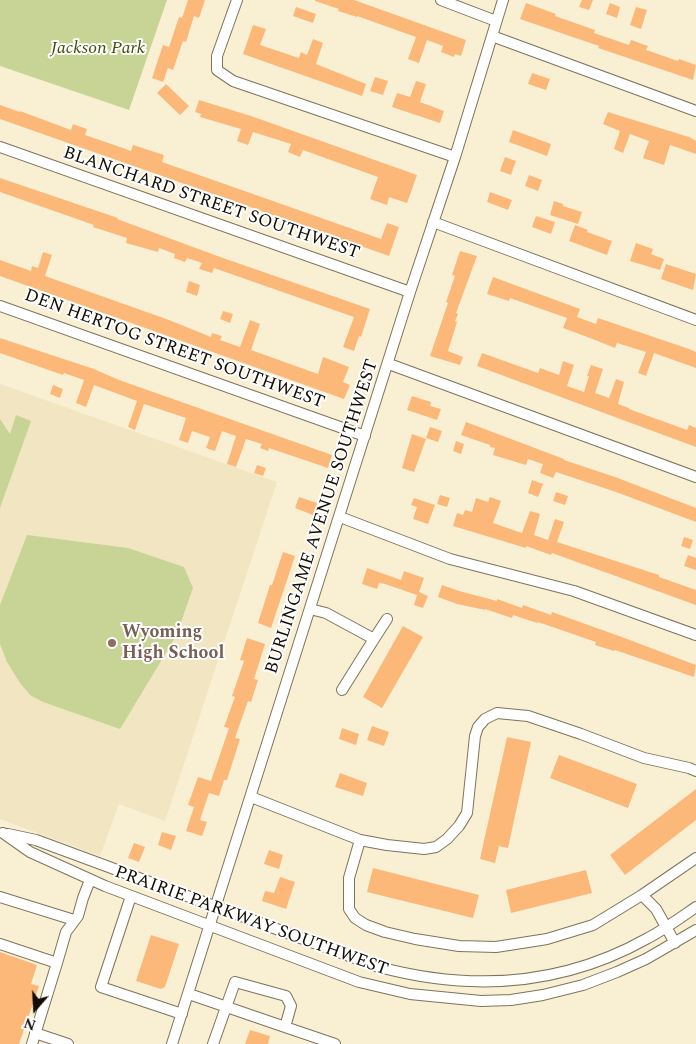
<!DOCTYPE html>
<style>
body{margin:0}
#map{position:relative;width:696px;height:1044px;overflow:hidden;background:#f9f0d4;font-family:Spectral,serif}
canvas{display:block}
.north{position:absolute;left:10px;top:984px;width:50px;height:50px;-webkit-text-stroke:4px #fff;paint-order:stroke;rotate:199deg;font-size:14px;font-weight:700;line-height:20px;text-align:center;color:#110d05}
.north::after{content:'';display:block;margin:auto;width:18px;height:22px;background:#110d05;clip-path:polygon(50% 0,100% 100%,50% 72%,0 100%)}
</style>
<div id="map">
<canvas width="696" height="1044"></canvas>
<div class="north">N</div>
</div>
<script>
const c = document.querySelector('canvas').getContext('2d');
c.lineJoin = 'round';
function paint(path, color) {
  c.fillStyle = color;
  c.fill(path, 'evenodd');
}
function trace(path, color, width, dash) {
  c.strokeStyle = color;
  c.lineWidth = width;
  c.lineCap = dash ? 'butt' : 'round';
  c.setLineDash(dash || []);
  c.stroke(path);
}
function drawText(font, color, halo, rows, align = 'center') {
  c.font = font + ' Spectral,serif';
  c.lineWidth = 4;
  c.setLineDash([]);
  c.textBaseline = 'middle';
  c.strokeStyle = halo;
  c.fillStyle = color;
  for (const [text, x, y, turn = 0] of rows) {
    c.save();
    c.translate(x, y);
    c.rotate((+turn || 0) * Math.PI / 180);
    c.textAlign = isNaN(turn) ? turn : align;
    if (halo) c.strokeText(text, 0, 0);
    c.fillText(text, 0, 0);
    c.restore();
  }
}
paint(new Path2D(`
 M0 384 277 482 165 821 119 804 100 856 0 819Z`), '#f1e5c2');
paint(new Path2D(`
 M0 0H167L129 110 0 66Z
 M16 415 31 421 0 508V419L10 434Z
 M27 535 128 548 184 567 193 588 176 636 120 729 43 702 30 695 20 683 7 662 0 644V605Z`), '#c8d496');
paint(new Path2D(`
 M188 0H205L199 18 194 16 186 42 183 41 173 70 168 68 163 82 152 78 163 45 169 47 179 17 182 18Z
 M315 0H354L466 40 461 56 455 54 454 57 441 52 443 46 427 40 419 63 408 59 416 37 357 16V17L338 11 339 9 315 1Z
 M582 0H593L589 10 579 7Z
 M526 3 556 14 555 16 595 30 594 33 629 45 631 40 648 46 646 50 678 61 679 59 696 65 693 80 625 57 598 48 599 46 520 19Z
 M610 3 620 7 617 18 606 14Z
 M296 7 316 14 313 23 293 16Z
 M636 7 647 10 641 29 630 25Z
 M253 25 266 29 260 45 299 58 301 52 307 55 313 39 323 43 316 64 366 84 362 96 243 54Z
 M532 73 550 79 546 90 528 84Z
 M375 77 388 81 383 95 370 91Z
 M416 81 426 84 420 102 444 111 440 123 392 107 397 93 410 97Z
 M166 84 189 106 180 115 157 93Z
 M199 100 251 116 417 175 407 203 389 197 387 205 370 199 378 177 303 150 300 157 288 152 291 144 253 132 248 145 237 141 241 129 200 117 201 114 195 112Z
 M0 105 20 112V111L71 130 73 124 87 129 85 135 123 148 131 151 133 145 164 155 162 162 381 239 387 223 399 227 389 256 0 119Z
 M608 112 689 137 696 141V154L670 145 664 165 643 158 649 141 630 134 623 153 614 149 620 131 603 124Z
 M513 130 551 144 547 156 509 142Z
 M505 157 516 161 511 175 500 171Z
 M529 175 542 180 538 191 525 186Z
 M0 178 118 218 117 219 223 258 370 309 361 337 359 336 354 351 343 347 354 317 214 268 212 273 199 269 202 263 187 258 185 262 174 258 175 254 159 248 158 252 126 243 127 238 93 227 94 225 0 192Z
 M490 192 512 200 508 210 487 202Z
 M554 201 563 204V206L582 212 578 224 550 215Z
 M536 216 555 222 551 234 532 227Z
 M575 225 588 230 587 232 612 241 607 255 569 241Z
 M636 243 653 249 651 254 664 259 660 270 630 261Z
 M460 251 477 256 456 313 458 314 455 321 457 322 448 351 463 357 460 365 430 356 448 303 446 302 455 276 452 275Z
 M43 252 52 255 45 276 169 320 211 337 212 333 222 336 220 340 240 347 250 320 260 324 251 350 318 374 323 357 349 367 343 382 350 385 344 399 0 276V260L31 271 32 266 38 268Z
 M666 264 696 274 693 290 661 279Z
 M493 277 580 309 577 317 596 324 598 318 689 349 696 352V368L654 353 646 376 638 373 646 352 617 343 615 348 590 338 563 328 567 318 510 298 509 301 487 294Z
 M189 281 200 285 197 296 186 292Z
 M223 311 233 314 230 323 220 319Z
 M0 338 94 369 119 380 332 455 328 468 269 448 268 451 260 448 262 444 246 439 236 467 227 464 236 436 222 431 215 451 206 448 210 437 192 431 188 443 179 440 186 418 144 404 135 430 128 427 137 401 94 385 86 407 76 403 84 380 64 373 63 375 0 353Z
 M482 353 538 373 540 368 559 375 563 361 574 365 567 386 584 392 589 376H587L591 365 603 369 595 393 609 398 616 379 624 382 618 404 629 408V409L687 430 689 425 696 428V447L477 366Z
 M53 385 63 389 60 398 50 394Z
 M412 396 431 402 430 406 441 409 437 420 407 410Z
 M466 422 564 459V460L615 477 696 508V522L616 492 556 472 553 478 540 473 543 464 528 459 526 465 493 455 495 448 490 447V445L461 435Z
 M430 427 442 431 438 442 426 438Z
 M412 434 426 439 414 472 402 468Z
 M456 441 464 444 461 454 453 451Z
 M257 465 266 468 263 476 254 473Z
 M532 480 543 484 538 497 528 493Z
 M556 492 568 496 565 505 553 501Z
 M440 495 450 498 447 507 437 504Z
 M299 497 317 503 313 515 295 508Z
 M490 497 501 501 493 523 522 533 530 511 540 514 534 535 548 540 555 519 564 522 557 542 659 575V577L696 590V605L552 553 551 555 526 546V548L453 526 457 513 463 515 465 510 472 512 476 498 488 502Z
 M414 498 435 505 428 524 413 519 417 507 411 505Z
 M684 537 693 540 690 549 681 546Z
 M283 552 295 556 271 628 258 623 270 585H272Z
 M688 555 696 558V570L684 566Z
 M367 568 401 580 404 571 424 578 419 592 428 596 423 608 414 605 417 595 385 584 379 583 377 589 362 584Z
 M442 585 459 591 497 601V599L522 608 523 605 551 615 552 612 619 636 696 665 694 677 615 650 614 651 595 645 596 642 538 622 537 623 513 615 512 618 485 609V610L457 604 438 597Z
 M403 626 423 637 382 708 363 697Z
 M247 638 265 644 254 679 258 680 251 702 248 701 235 738 240 739 227 780H224L219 796 209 793 200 820 207 822 202 836 186 831 194 807 188 805 198 777 211 781 229 728 224 727 235 697 232 696 244 661 240 660Z
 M372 726 389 732 384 746 367 740Z
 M342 728 359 734 356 745 339 739Z
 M507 737 531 742 508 848 499 846 495 863 480 859Z
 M559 755 637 784 628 808 550 778Z
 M340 773 367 783 363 796 335 787Z
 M696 789V820L625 875 610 855Z
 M162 832 176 836 171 850 158 845Z
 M134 843 145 847 139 862 128 858Z
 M269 850 283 855 279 869 264 864Z
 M373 868 479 895 473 918 367 892Z
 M586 870 592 893 511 913 506 890Z
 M280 877 295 882 286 909 262 901 265 891 274 893Z
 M151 935 179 944 165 987 161 989 136 981Z
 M0 952 37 965 31 984 39 986 19 1044H0Z
 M250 1030 270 1036 268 1044H245Z`), '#fbb879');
const minor = new Path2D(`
 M237 0 217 56V70L233 81 455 157
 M441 0 496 21
 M492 36 696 111
 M0 147 410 292
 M433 222 696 320
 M0 306 365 436
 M389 364 696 477
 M340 517 450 559 574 591 696 635
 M310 609 326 613 374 639 342 690
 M374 639 387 619
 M251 797 360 840 387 845 424 849 436 847 447 839 459 826 467 813 475 736 478 727 485 719 497 713 528 716 581 734 644 758 689 768 696 771
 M3 833 30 852 105 886 359 982 410 994 481 1001 511 1000 543 995 583 985 617 972 646 959 696 930
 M8 834 36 840 379 967C473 992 563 986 648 938 665 929 680 918 696 907
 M360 840 349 878V909L355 918 366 925 385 932 415 939 459 946 496 947 547 939 593 925 642 895
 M131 896 101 987 182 1014
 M0 897 74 920
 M675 943 656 909 642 895 696 858
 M0 944 57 963 32 1044
 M57 963 66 932 78 916 83 898 90 880
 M189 994 285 1027
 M35 1033 68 1044
 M172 1044 410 292 455 157 503 0
 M213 1044 235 982 286 996 291 1006 285 1027 335 1044`);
trace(minor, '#7c745b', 12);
trace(minor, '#fff', 10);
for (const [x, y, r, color] of [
 [112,643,5,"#8d6e63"]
]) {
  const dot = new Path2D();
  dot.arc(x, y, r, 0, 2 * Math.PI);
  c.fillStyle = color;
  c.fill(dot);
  trace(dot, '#fff', 2);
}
drawText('italic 18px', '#434b09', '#fff', [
 ["Jackson Park",98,49]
]);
drawText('18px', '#110d05', '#fff', [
 ["BLANCHARD STREET SOUTHWEST",211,204,19],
 ["DEN HERTOG STREET SOUTHWEST",174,350,20],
 ["BURLINGAME AVENUE SOUTHWEST",323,517,-72],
 ["PRAIRIE PARKWAY SOUTHWEST",251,922,20]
]);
drawText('bold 18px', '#785e54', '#fff', [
 ["Wyoming",122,633],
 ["High School",122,654]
], 'left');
</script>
